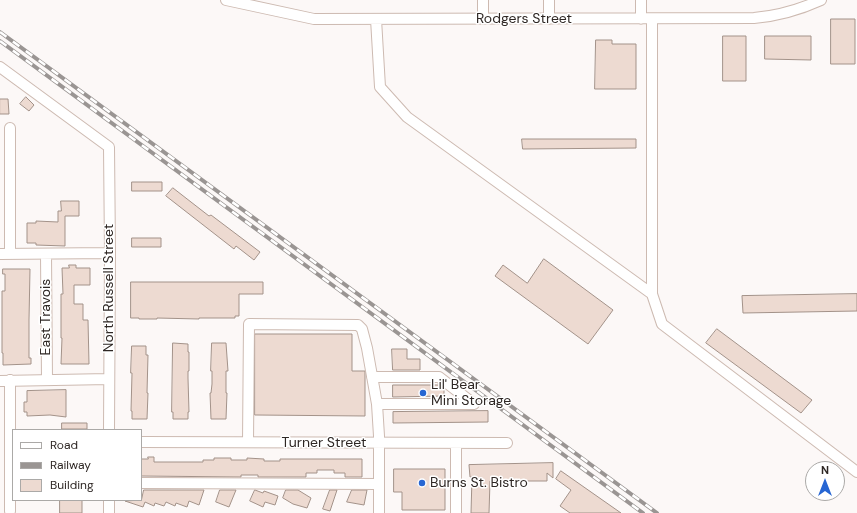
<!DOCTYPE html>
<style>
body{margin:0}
#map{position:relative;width:857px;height:513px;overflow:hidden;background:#fcf8f7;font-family:"DM Sans",sans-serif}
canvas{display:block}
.legend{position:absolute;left:12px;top:429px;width:130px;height:72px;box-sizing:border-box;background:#fff;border:1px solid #aba9a7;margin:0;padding:5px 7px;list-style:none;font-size:12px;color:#2e2724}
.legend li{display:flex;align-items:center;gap:8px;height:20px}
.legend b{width:20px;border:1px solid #aba9a7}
.north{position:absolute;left:805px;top:461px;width:40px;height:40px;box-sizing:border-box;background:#fff;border:1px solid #aba9a7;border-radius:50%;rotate:0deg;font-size:11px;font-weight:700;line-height:16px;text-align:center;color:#2e2724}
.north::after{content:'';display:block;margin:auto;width:14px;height:18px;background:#2766d3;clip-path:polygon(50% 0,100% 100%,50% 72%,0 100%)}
</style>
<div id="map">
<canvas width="857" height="513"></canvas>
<ul class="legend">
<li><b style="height:5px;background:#fff"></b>Road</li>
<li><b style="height:5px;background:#9a9593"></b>Railway</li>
<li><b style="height:11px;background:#eddad1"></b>Building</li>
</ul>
<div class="north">N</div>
</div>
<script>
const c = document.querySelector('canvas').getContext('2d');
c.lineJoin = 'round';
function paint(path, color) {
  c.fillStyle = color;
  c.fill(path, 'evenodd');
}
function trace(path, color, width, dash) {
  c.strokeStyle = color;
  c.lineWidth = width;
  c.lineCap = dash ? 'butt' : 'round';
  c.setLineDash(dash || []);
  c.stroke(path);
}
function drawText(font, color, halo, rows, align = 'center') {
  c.font = font + ' "DM Sans",sans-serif';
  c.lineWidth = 3;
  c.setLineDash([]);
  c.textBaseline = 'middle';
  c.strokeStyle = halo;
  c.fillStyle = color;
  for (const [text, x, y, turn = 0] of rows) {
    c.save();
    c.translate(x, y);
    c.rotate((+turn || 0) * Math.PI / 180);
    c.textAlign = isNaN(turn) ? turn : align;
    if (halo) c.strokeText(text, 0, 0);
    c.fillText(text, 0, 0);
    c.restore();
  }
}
const building = new Path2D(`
 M831 19H855V64H831Z
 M723 36H746V81H723Z
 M765 36H811V60L765 59Z
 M596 40H612V44H636V89H595Z
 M26 97 34 105 29 111 20 104Z
 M0 99H8L9 114H0Z
 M522 139H636V148L523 149Z
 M132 182H162V191H132Z
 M173 188 209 216 211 215 260 252 254 260 236 246 234 249 166 196Z
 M61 201H79V216H65V246L36 245V243H27V223H36V221L58 222V211H61Z
 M132 238H161V247H132Z
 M544 259 613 310 588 344 495 276 503 265 527 283Z
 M69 265H76V268H90V285H74V304H83V320H88L89 364H61L62 338H61V294H63L62 268H69Z
 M3 269H30L29 320V358H31V364L3 365V353H2V291H5V274H3Z
 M131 282H263V294H239V316H235V318H199V319L157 318V319H139V318H131Z
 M857 294V311L743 313 742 296Z
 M717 329 812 400 801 413 706 343Z
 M255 334H352V371H365V416L255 415Z
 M173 343 188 344V352H189V371H188V378L189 412H188V419H173V412H172Z
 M212 343H226L228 371H226V393H227L226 419H211L210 393H211L212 384V371H211Z
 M132 346H146V355H148L147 393H148L147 419H132V411H131L132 373H131Z
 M392 349H407V359H420V370H393Z
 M393 385H439L444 389V396L393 397Z
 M66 390V417L50 415 27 416V412H24V402H27V391Z
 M488 411V422L393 423V412Z
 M62 423H87V429H62Z
 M148 457H154V462H203V460H214V458H231V460H247V458L264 459V461H280V459H362V477H345V473H334V470H317V473H306V477H258V475H241V477L141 476V459H148Z
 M553 463V478L547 473V481H490L489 513H471L472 477H470L469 465Z
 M394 469H445V510H402V492H394Z
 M561 471 621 513H570L560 506 571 490 556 479Z
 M144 490H204L199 505 189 501 187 507 176 503 175 506 166 502 164 506 155 503 154 506 145 502 143 507 125 501 141 500Z
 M220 490H236L229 507 216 502Z
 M255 490 263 493 264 491 278 496 275 505 265 502 263 507 250 501Z
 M286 490H298L311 498 307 508 293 504 283 498Z
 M330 490H337L330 511 323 509Z
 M352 490H367L364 505 347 502Z
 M60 500H82V513H60Z`);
paint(building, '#eddad1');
trace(building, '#a39289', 1);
const minor = new Path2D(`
 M226 0 314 19 754 18C778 16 799 10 821 0
 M483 0V19
 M549 0V19
 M376 19 380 87 407 117 652 294 662 324 857 472
 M641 19V0
 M0 67 109 147 110 253 109 430
 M0 254 110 253
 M10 254V128
 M46 254 47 380
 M652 294V19
 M372 377H439L474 404
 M10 380V511
 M0 381 109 379
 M377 404H474
 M141 442 507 443
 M248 442 249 324 358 325 362 329 367 348 377 404 379 436V513
 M456 443V513
 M141 483 379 484
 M109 500V513`);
trace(minor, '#cdbab1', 12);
trace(minor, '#fff', 10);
const rail = new Path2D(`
 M0 32 657 513
 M0 41 643 513`);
trace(rail, '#9a9593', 4);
trace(rail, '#fff', 2.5, [8]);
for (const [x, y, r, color] of [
 [423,393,4,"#2766d3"],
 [422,483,4,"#2766d3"]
]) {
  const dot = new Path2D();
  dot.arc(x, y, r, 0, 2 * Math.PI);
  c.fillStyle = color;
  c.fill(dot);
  trace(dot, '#fff', 1.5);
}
drawText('14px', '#2e2724', '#fff', [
 ["Rodgers Street",524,19],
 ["North Russell Street",109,288,-90],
 ["East Travois",46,317,-90],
 ["Turner Street",324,443]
]);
drawText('14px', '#2e2724', '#fff', [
 ["Lil' Bear",431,385],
 ["Mini Storage",431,401],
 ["Burns St. Bistro",430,483]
], 'left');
</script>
